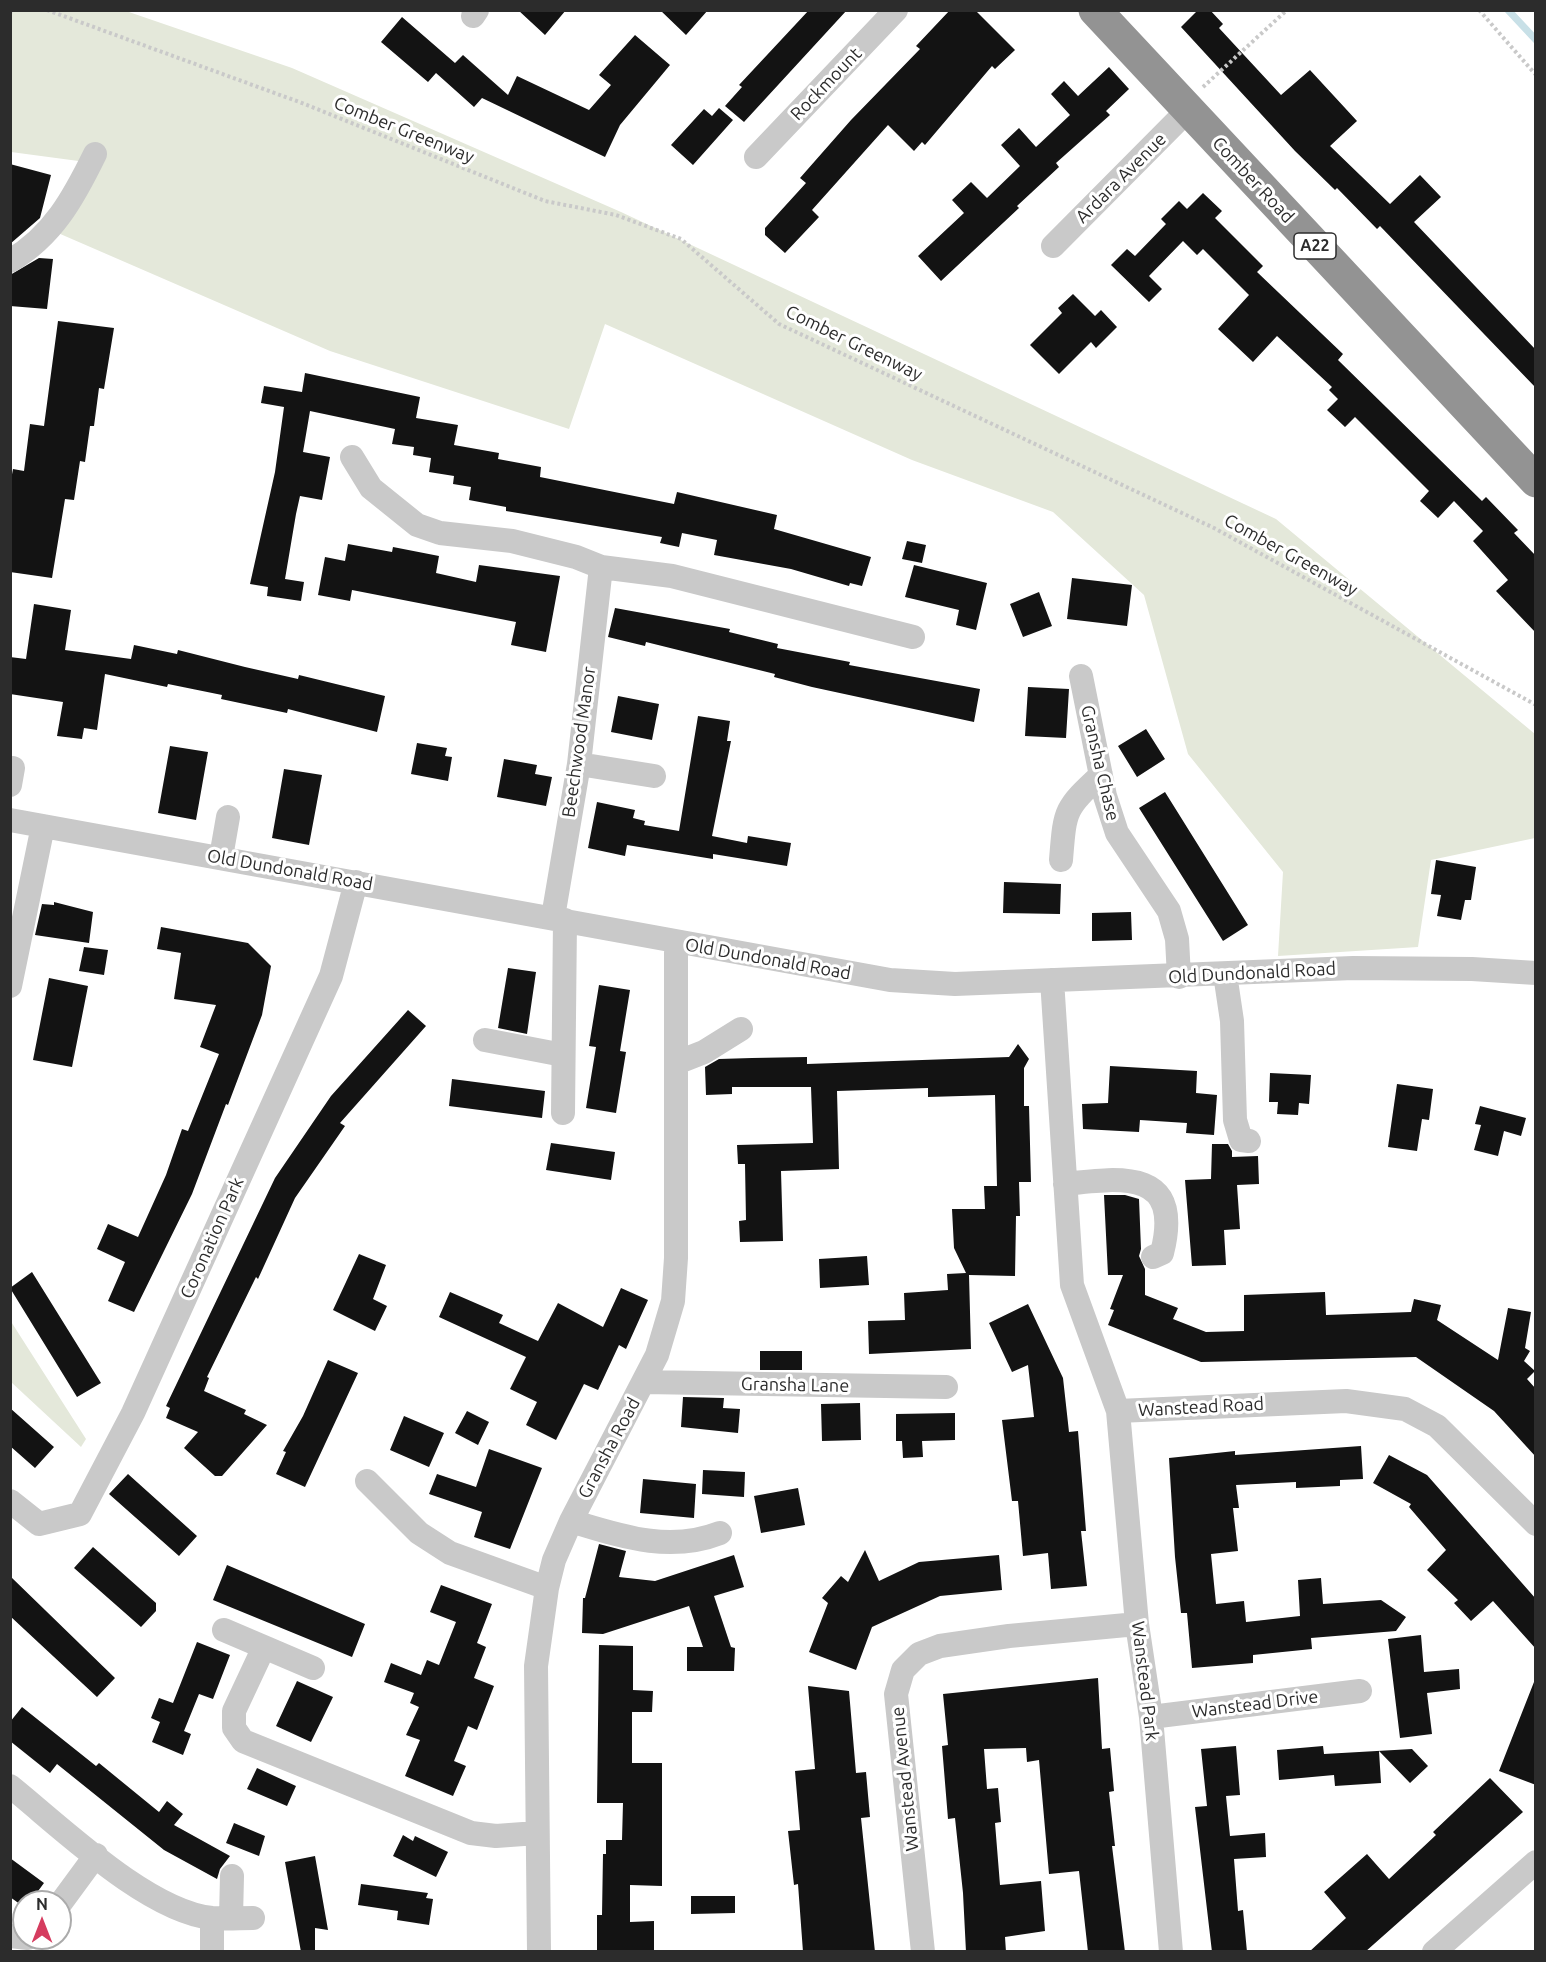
<!DOCTYPE html>
<style>
body{margin:0}
#map{position:relative;width:1546px;height:1962px;overflow:hidden;background:#fff;font-family:Ubuntu,sans-serif}
canvas{display:block}
.frame{position:absolute;inset:0;border:12px solid #2c2c2c;pointer-events:none}
.north{position:absolute;left:12px;top:1890px;width:60px;height:60px;box-sizing:border-box;background:#fff;border:2px solid #ababab;border-radius:50%;rotate:0deg;font-size:16px;font-weight:700;line-height:24px;text-align:center;color:#2c2c2c}
.north::after{content:'';display:block;margin:auto;width:21px;height:27px;background:#d53c5f;clip-path:polygon(50% 0,100% 100%,50% 72%,0 100%)}
</style>
<div id="map">
<canvas width="1546" height="1962"></canvas>
<div class="frame"></div>
<div class="north">N</div>
</div>
<script>
const c = document.querySelector('canvas').getContext('2d');
c.lineJoin = 'round';
function paint(path, color) {
  c.fillStyle = color;
  c.fill(path, 'evenodd');
}
function trace(path, color, width, dash) {
  c.strokeStyle = color;
  c.lineWidth = width;
  c.lineCap = dash ? 'butt' : 'round';
  c.setLineDash(dash || []);
  c.stroke(path);
}
function drawText(font, color, halo, rows, align = 'center') {
  c.font = font + ' Ubuntu,sans-serif';
  c.lineWidth = 6;
  c.setLineDash([]);
  c.textBaseline = 'middle';
  c.strokeStyle = halo;
  c.fillStyle = color;
  for (const [text, x, y, turn = 0] of rows) {
    c.save();
    c.translate(x, y);
    c.rotate((+turn || 0) * Math.PI / 180);
    c.textAlign = isNaN(turn) ? turn : align;
    if (halo) c.strokeText(text, 0, 0);
    c.fillText(text, 0, 0);
    c.restore();
  }
}
paint(new Path2D(`
 M11 11H126L292 68 621 212 1276 519 1535 734V838L1431 860 1418 947 1278 956 1283 872 1188 754 1144 595 1053 512 912 460 605 324 569 429 330 351 58 233 101 164 11 152Z
 M10 1320 86 1439 81 1447 11 1382Z`), '#e4e8da');
trace(new Path2D(`
 M1508 10 1536 40`), '#c8e0e7', 7);
paint(new Path2D(`
 M518 10H566L545 35Z
 M660 10H708L686 35Z
 M809 10H847L744 122 725 106 742 87 739 85Z
 M950 10H975L1015 50 995 69 992 66 925 145 922 142 914 151 888 125 812 210 819 217 785 253 765 235V228L806 183 800 178 851 120 920 49 916 46Z
 M1198 10H1210L1223 24 1219 28 1281 95 1310 70 1357 121 1330 146 1390 204 1420 175 1441 197 1414 222 1536 350V388L1380 226 1377 229 1337 188 1335 190 1295 151 1181 27Z
 M402 17 455 63 463 55 508 95 517 76 589 110 611 85 599 75 635 35 670 65 620 125 605 157 482 98 474 107 436 73 428 82 381 42Z
 M1109 67 1129 89 1106 111 1110 115 1056 163 1059 167 1017 206 1019 208 941 281 918 256 964 213 952 200 971 182 987 198 1020 166 1001 145 1019 128 1036 147 1070 115 1051 94 1064 81 1078 96Z
 M719 108 733 120 693 165 671 145 704 109 712 116Z
 M10 164 51 175 40 218 10 244Z
 M1203 193 1222 211 1215 218 1263 266 1257 272 1343 354 1338 360 1482 501 1486 497 1518 530 1514 533 1536 556V633L1496 591 1508 580 1473 541 1483 531 1454 501 1438 518 1420 501 1429 491 1355 417 1345 427 1327 410 1338 399 1329 390 1332 387 1277 336 1253 362 1218 329 1249 295 1203 249 1197 255 1183 241 1149 276 1162 289 1149 302 1111 265 1127 249 1135 256 1166 224 1161 219 1179 201 1187 209Z
 M39 258 53 259 47 309 10 306V275Z
 M1073 294 1095 316 1101 310 1117 327 1096 348 1091 342 1059 374 1030 345 1062 313 1058 308Z
 M58 321 114 328 104 389 99 388 94 426H90L85 462 80 461 74 500 65 499 52 578 10 572V485L13 469 24 471 30 424 44 426Z
 M305 373 420 397 416 418 458 425 454 445 499 453 498 459 541 467 540 477 674 504 677 492 777 515 774 529 871 557 862 586 850 583 849 586 791 569 714 555 717 540 682 533 679 547 660 543 662 537 506 511V507L469 500 471 487 453 484 454 476 429 472 431 458 413 455 414 447 392 444 395 429 310 411 303 452 330 457 322 500 300 496 296 514 285 579 304 582 301 601 267 596 268 587 250 584 275 472 284 407 261 403 264 386 302 392Z
 M907 541 926 545 922 563 902 559Z
 M348 544 392 552 393 547 439 556 436 573 476 582 479 565 560 576 546 652 511 645 516 622 352 590 350 601 318 595 325 557 345 561Z
 M914 565 987 583 976 630 956 625 959 610 905 597Z
 M1072 578 1132 585 1127 626 1067 619Z
 M1039 592 1052 626 1023 637 1010 604Z
 M34 604 71 610 65 650 131 659 134 645 177 654 178 650 245 667 298 679 299 675 385 696 377 732 288 709 287 713 221 699 222 695 168 684 167 687 105 674 97 730 84 728 82 739 57 736 63 702 10 694V657L26 659Z
 M615 608 730 629 729 632 778 644 777 648 850 662 849 665 980 689 974 722 812 687 774 677 775 674 646 642 645 646 608 637Z
 M1028 687 1069 689 1066 738 1025 736Z
 M618 696 659 704 652 740 611 732Z
 M698 716 730 721 727 741H731L712 836 747 843 748 836 791 843 787 866 713 854V859L627 845 625 856 588 848 597 802 635 810 633 818 645 821 644 825 679 831Z
 M1146 729 1165 759 1137 777 1118 746Z
 M417 743 447 748 445 756 452 757 448 781 411 774Z
 M170 746 208 752 196 820 158 813Z
 M504 759 537 765 535 774 552 777 546 806 497 797Z
 M284 769 322 775 309 845 272 838Z
 M1165 792 1248 925 1223 941 1139 808Z
 M1436 860 1476 867 1471 900H1465L1461 920 1437 916 1441 895 1431 894Z
 M1004 882 1061 884 1060 914 1003 913Z
 M54 902 93 912 89 943 35 935 42 904 54 905Z
 M1131 912 1132 940 1092 941V913Z
 M161 927 248 943 271 966 262 1015 228 1105 226 1104 192 1194 134 1312 108 1301 125 1262 97 1249 108 1224 138 1237 166 1175 182 1129 188 1131 219 1054 200 1047 216 1005 174 999 181 953 157 949Z
 M84 947 108 950 104 975 79 971Z
 M508 968 536 972 527 1034 498 1028Z
 M49 978 88 986 72 1067 33 1060Z
 M599 985 630 990 620 1051 626 1052 616 1113 586 1108 596 1047 589 1046Z
 M408 1010 426 1026 340 1123 345 1126 295 1198 258 1279 256 1277 207 1377 209 1378 204 1391 246 1410 244 1414 267 1425 222 1476H215L184 1448 198 1432 166 1418 170 1408 166 1406 275 1178 331 1096Z
 M1018 1044 1029 1059 1024 1068V1106H1029L1031 1182H1019L1020 1216H1016L1015 1276 969 1275 971 1349 869 1354 868 1321 905 1320 904 1293 948 1290 947 1274 966 1273 954 1248 952 1209H985L984 1186H997L995 1095 928 1097V1088L837 1091 839 1169 781 1171 783 1241 740 1242 739 1221 746 1220 745 1164H738L737 1145 813 1143 811 1087H732V1094L706 1095 705 1067 719 1059 752 1058 807 1057V1064L1009 1057Z
 M1110 1066 1197 1071 1196 1093 1217 1095 1214 1135 1186 1133 1187 1123 1140 1120 1139 1132 1083 1129 1082 1104 1108 1103Z
 M1270 1073 1311 1075 1309 1104 1299 1103 1298 1115 1277 1114 1278 1102H1269Z
 M452 1079 545 1091 542 1118 449 1106Z
 M1397 1084 1433 1089 1429 1120 1422 1119 1417 1151 1388 1147Z
 M1480 1106 1526 1118 1521 1136 1504 1131 1498 1156 1474 1150 1481 1125 1475 1124Z
 M551 1143 615 1152 611 1180 546 1170Z
 M1212 1144H1228L1232 1151V1157L1258 1156 1259 1184 1237 1185 1240 1229 1224 1230 1226 1265 1192 1266 1185 1180 1211 1179Z
 M1104 1195H1125L1139 1199 1141 1249 1139 1256 1145 1269V1295L1178 1308 1173 1319 1206 1332 1244 1331V1295L1325 1292 1326 1315 1411 1312 1414 1299 1441 1305 1437 1320 1498 1360 1508 1308 1531 1312 1525 1348 1530 1351 1524 1361 1535 1371 1527 1379 1536 1389V1457L1494 1411 1416 1357 1201 1362 1108 1325 1114 1310 1110 1309 1123 1275H1108Z
 M359 1254 386 1265 373 1299 387 1306 375 1331 333 1310Z
 M867 1256 869 1285 820 1288 819 1259Z
 M32 1272 101 1383 77 1397 10 1288Z
 M621 1288 648 1300 626 1349 619 1345 598 1390 584 1384 556 1440 526 1425 537 1402 510 1389 526 1357 439 1317 450 1292 503 1315 499 1323 538 1341 558 1303 603 1327Z
 M1028 1304 1063 1378 1069 1432 1078 1431 1086 1531H1081L1087 1586 1051 1589 1048 1553 1023 1556 1018 1501H1012L1002 1420 1034 1417 1028 1365 1012 1372 989 1323Z
 M760 1351H802V1370H760Z
 M328 1360 358 1373 305 1487 276 1474 286 1452 283 1451 303 1416Z
 M683 1397 724 1398 723 1408 740 1409 738 1433 681 1427Z
 M860 1403 861 1440 822 1441 821 1404Z
 M10 1408 54 1447 35 1468 10 1446Z
 M467 1411 489 1422 478 1445 455 1433Z
 M955 1413V1440L922 1441 923 1457 903 1458 902 1441H896V1414Z
 M404 1416 444 1433 429 1467 390 1450Z
 M1361 1446 1363 1479 1340 1480V1486L1296 1488V1482L1236 1485 1239 1508H1233L1238 1551 1211 1554 1216 1604 1244 1601 1246 1622 1300 1616 1298 1580 1321 1578 1323 1604 1381 1600 1406 1617 1396 1631 1311 1638 1312 1649 1253 1655V1663L1192 1668 1187 1613H1181L1175 1557 1169 1458 1235 1451V1455Z
 M489 1449 542 1468 510 1549 474 1537 482 1512 429 1494 437 1474 476 1487Z
 M1389 1455 1427 1475 1536 1599V1649L1493 1601 1471 1621 1454 1603 1458 1600 1427 1570 1446 1550 1409 1507 1411 1504 1373 1483Z
 M703 1470 745 1472 744 1497 702 1494Z
 M128 1474 197 1536 179 1556 109 1494Z
 M643 1479 696 1484 694 1518 640 1513Z
 M798 1488 805 1525 761 1533 754 1496Z
 M599 1544 626 1551 619 1577 655 1581 734 1555 744 1587 714 1596 731 1647 735 1648 734 1671H687V1647H703L689 1606 603 1634 582 1633 583 1598H585Z
 M93 1547 156 1603V1611L141 1627 74 1568Z
 M865 1550 879 1581 919 1562 999 1555 1002 1590 940 1596 872 1627 856 1670 809 1652 828 1603 822 1598 841 1576 848 1582Z
 M227 1565 365 1624 352 1657 213 1600Z
 M10 1576 115 1678 97 1697 10 1616Z
 M441 1585 492 1604 477 1643 486 1647 474 1678 494 1686 477 1730 468 1726 454 1761 466 1766 453 1796 405 1776 420 1740 406 1735 419 1707 410 1703 414 1693 384 1682 391 1663 421 1675 427 1660 439 1665 456 1622 430 1612Z
 M1421 1635 1424 1672 1459 1669 1460 1689 1427 1693 1432 1734 1400 1738 1388 1639Z
 M197 1642 230 1655 213 1699 199 1694 184 1731 191 1734 183 1755 152 1742 160 1722 151 1718 159 1698 173 1703Z
 M599 1645 633 1646V1690L653 1691 652 1712H632V1763H662V1886L630 1885V1922L654 1921V1951L597 1952V1915H602L603 1854H606V1840H622L623 1803H597Z
 M1098 1678 1102 1749 1110 1748 1114 1791 1109 1792 1115 1846H1112L1125 1952H1088L1079 1871 1049 1874 1039 1760 1027 1762 1026 1748 984 1749 987 1789 998 1788 1001 1822 995 1823 1000 1885 1041 1881 1045 1931 1005 1937 1006 1952H966L963 1893 955 1818 948 1819 942 1746 948 1745 943 1694Z
 M297 1681 333 1697 311 1742 276 1726Z
 M1534 1682H1536V1785L1499 1771Z
 M808 1686 849 1691 856 1773 866 1772 868 1795 870 1817 861 1818 875 1952H803L798 1884 794 1885 788 1831 800 1830 795 1771 815 1769Z
 M22 1707 96 1766 99 1763 159 1812 167 1801 183 1814 174 1825 230 1856 220 1869 217 1879 164 1850 57 1764 50 1773 10 1741V1722Z
 M1236 1746 1240 1795 1226 1796 1230 1836 1265 1833 1266 1857 1234 1859 1238 1911 1243 1910 1247 1952H1212L1195 1807 1207 1806 1201 1749Z
 M1323 1746 1324 1754 1412 1749 1428 1766 1410 1783 1379 1751 1381 1783 1335 1786 1334 1775 1279 1780 1277 1750Z
 M257 1768 296 1786 287 1806 247 1789Z
 M1490 1778 1523 1812 1365 1952H1309L1346 1918 1324 1892 1367 1854 1389 1879 1436 1835 1433 1832Z
 M234 1823 265 1836 259 1856 226 1843Z
 M403 1835 413 1841 415 1836 448 1852 436 1877 393 1856Z
 M315 1856 328 1930 315 1928V1952H301L285 1862Z
 M10 1858 44 1883 30 1902H24V1907L10 1897Z
 M361 1884 428 1893 426 1898 433 1899 429 1925 397 1920 398 1911 358 1905Z
 M691 1896H735V1913L691 1914Z`), '#131313');
trace(new Path2D(`
 M47 10 302 103 545 201 616 215 681 239 779 324 1214 528 1536 705
 M1479 10 1536 75
 M10 14 11 10
 M1203 87 1287 10`), '#c9c9c9', 4, [3, 3]);
trace(new Path2D(`
 M473 16 477 10
 M756 157 896 10
 M1053 246 1188 110
 M10 261C53 236 74 197 95 154
 M352 457 371 488 417 525 440 533 512 541 576 557 601 567
 M1081 676 1105 796 1117 833 1169 911 1177 939 1179 977
 M579 764 654 776
 M10 785 13 768
 M10 820 890 980 955 984 1353 968 1472 969 1536 973
 M221 857 228 817
 M1061 860C1065 810 1064 809 1101 775
 M553 917 579 764 601 567 672 576 913 637
 M1225 974 1232 1021 1235 1120 1241 1140 1249 1141
 M1052 980 1072 1285 1118 1411 1137 1624 1151 1717 1171 1952
 M10 986 43 826
 M485 1040 563 1055
 M676 1063 704 1052 741 1029
 M563 1113 565 920
 M1065 1184C1124 1177 1183 1170 1162 1253L1153 1257
 M644 1382 946 1387
 M1118 1411 1346 1401 1405 1409 1437 1426 1536 1524
 M367 1481 419 1533 450 1553 547 1588
 M10 1501 39 1524 80 1514 133 1413 331 976 356 882
 M571 1521C621 1536 669 1553 720 1533
 M224 1630 313 1668
 M264 1647 234 1711V1728L243 1741 471 1833 496 1836 537 1833
 M1151 1717 1360 1691
 M10 1786C61 1827 147 1911 212 1918 225 1919 240 1918 253 1918
 M60 1904 96 1855
 M212 1918V1952
 M231 1918 232 1876
 M10 1936 28 1938
 M539 1952 536 1666 547 1588 554 1560 571 1521 657 1355 673 1301 676 1258V943
 M923 1952 896 1694 903 1670 919 1654 940 1646 1009 1636 1137 1624
 M1434 1952 1536 1862`), '#c9c9c9', 24);
trace(new Path2D(`
 M1095 10 1536 481`), '#939393', 33);
for (const [x, y, w] of [
 [1315,246,42]
]) {
  const box = new Path2D();
  box.roundRect(x - w / 2, y - 13, w, 26, 4.5);
  c.fillStyle = '#fff';
  c.fill(box);
  trace(box, '#2c2c2c', 1.5);
}
drawText('bold 16px', '#2c2c2c', null, [
 ["A22",1315,246]
]);
drawText('18px', '#2c2c2c', '#fff', [
 ["Rockmount",826,84,-46],
 ["Comber Greenway",404,130,22],
 ["Ardara Avenue",1121,178,-45],
 ["Comber Road",1253,180,47],
 ["Comber Greenway",854,343,26],
 ["Comber Greenway",1291,555,29],
 ["Beechwood Manor",579,742,-82],
 ["Gransha Chase",1100,763,77],
 ["Old Dundonald Road",290,870,10],
 ["Old Dundonald Road",768,959,10],
 ["Old Dundonald Road",1252,973,-3],
 ["Coronation Park",212,1238,-66],
 ["Gransha Lane",795,1385,1],
 ["Wanstead Road",1201,1407,-3],
 ["Gransha Road",609,1448,-62],
 ["Wanstead Park",1145,1681,83],
 ["Wanstead Drive",1255,1704,-7],
 ["Wanstead Avenue",905,1779,-96]
]);
</script>
